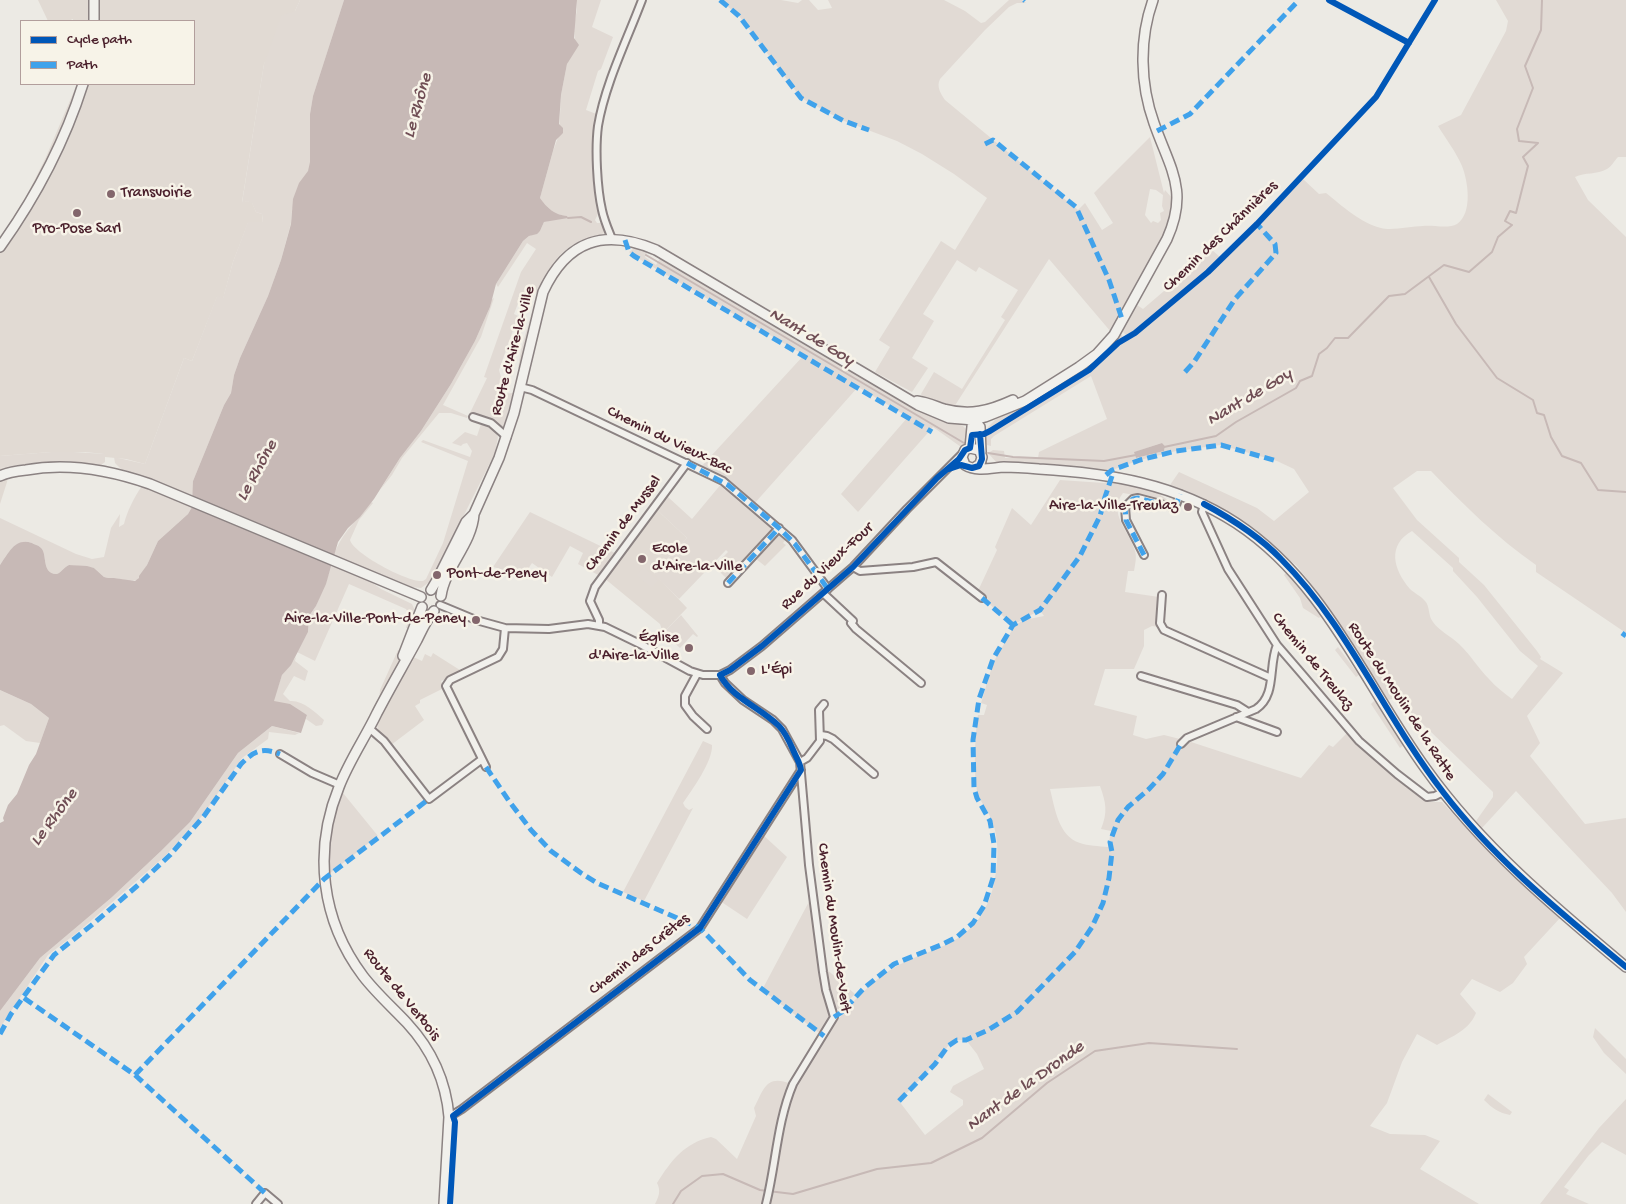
<!DOCTYPE html>
<meta charset="utf-8">
<style>
body{margin:0}
#map{position:relative;width:1626px;height:1204px;overflow:hidden;background:#eceae4;font-family:"Gochi Hand",sans-serif}
canvas{display:block}
.legend{position:absolute;left:20px;top:20px;width:175px;height:65px;box-sizing:border-box;background:#f7f3e8;border:1px solid #b29e9c;margin:0;padding:6px 9px;list-style:none;font-size:15px;color:#4a1f2b}
.legend li{display:flex;align-items:center;gap:10px;height:25px}
.legend b{width:25px;border:1px solid #b29e9c}
</style>
<div id="map">
<canvas width="1626" height="1204"></canvas>
<ul class="legend">
<li><b style="height:6px;background:#0057b8"></b>Cycle path</li>
<li><b style="height:6px;background:#40a2eb"></b>Path</li>
</ul>
</div>
<script>
const c = document.querySelector('canvas').getContext('2d');
c.lineJoin = 'round';
function paint(path, color) {
  c.fillStyle = color;
  c.fill(path, 'evenodd');
}
function trace(path, color, width, dash) {
  c.strokeStyle = color;
  c.lineWidth = width;
  c.lineCap = dash ? 'butt' : 'round';
  c.setLineDash(dash || []);
  c.stroke(path);
}
function drawText(font, color, halo, rows, align = 'center') {
  c.font = font + ' "Gochi Hand",sans-serif';
  c.lineWidth = 5;
  c.setLineDash([]);
  c.textBaseline = 'middle';
  c.strokeStyle = halo;
  c.fillStyle = color;
  for (const [text, x, y, turn = 0] of rows) {
    c.save();
    c.translate(x, y);
    c.rotate((+turn || 0) * Math.PI / 180);
    c.textAlign = isNaN(turn) ? turn : align;
    if (halo) c.strokeText(text, 0, 0);
    c.fillText(text, 0, 0);
    c.restore();
  }
}
paint(new Path2D(`
 M38 0H300L295 11 264 64 242 202 247 201 252 202 256 212 262 214 263 223H248L233 262 223 299 217 297 192 361 184 358 145 464 126 459 105 457 104 454 85 452H51L0 456V239L28 193 46 157 77 84H194V21H73V19L68 21H48Z
 M9 467 7 482 0 504V468Z
 M656 509 687 538 654 573 687 608 663 633 660 624 604 578Z
 M779 535H781L786 539 783 543 786 545 765 566 756 559Z
 M398 650 422 661 425 654 431 657 433 653 463 672 441 681 444 688 420 700V703L415 706 424 720 391 745 379 731 377 726 380 690Z`), '#e1dad3');
paint(new Path2D(`
 M300 0H344L313 96 310 114 328 125 292 210 291 223 281 260 268 296 240 358 234 375 231 393 224 405 193 481 194 497 122 470 115 463 114 457 145 464 184 358 192 361 217 296 223 298 233 262 248 222H263L262 214 256 212 252 203 247 201 242 203 264 64 281 16 295 11Z
 M577 0H601L592 27 613 37 601 69 598 71 586 110 599 115V209L598 214 595 220 597 223H603L605 233C592 237 578 240 567 249 534 274 528 331 520 368H518L521 350 537 293 531 290 526 300 520 298 514 314 518 316 499 370 502 381V394L513 393 504 427 499 426 493 428 498 437 495 453 431 581 421 588 412 587 334 555C342 532 357 521 371 502L373 503 359 520 350 540C354 554 409 583 423 581L426 579 443 543 468 461 421 442 423 440 470 457 472 451 467 443 463 444 461 446 452 443 465 432 477 436 483 418 470 413 487 378 484 377 521 272 536 249 527 243 498 287 496 284 523 241 529 236 540 231 544 222 567 216C555 215 547 208 540 198L553 151 559 135 561 95 567 64 575 42 574 25 577 10Z
 M720 0H781L798 3 802 0H809L818 10 832 8 828 0H944L965 11 981 23 985 22 1009 0H1022L1026 3H1017L1009 7 985 30 940 79C936 87 941 94 945 100L1078 210 1085 203 1102 230 1113 223 1094 193 1150 137 1164 193 1165 190 1173 199C1171 226 1156 248 1145 271 1134 292 1125 313 1111 332L1049 259 954 407 923 398 921 394 934 372 962 389 1005 320 1001 317 1018 290 979 267 976 272 957 260 923 314 934 321 912 358 928 368 912 392 875 372 890 347 879 340 941 241 955 250 987 198 954 174 922 154 897 141 844 121 801 98 739 16ZM1150 189 1156 190 1163 195 1162 206 1164 211 1160 213 1161 220 1158 223 1153 221 1151 223 1145 215Z
 M1496 0H1626V157H1618C1614 161 1612 166 1607 169 1597 175 1585 172 1575 177L1588 200 1626 237V633L1536 572V565C1497 538 1464 505 1431 471H1417L1393 488 1417 520 1459 558V562L1484 585 1537 651 1541 657 1540 659 1563 673 1527 716 1540 743 1530 756 1585 824 1626 818V912L1612 893 1516 791 1482 828 1476 821 1493 797V792L1396 698 1388 700 1330 609 1297 566 1238 518 1194 494 1170 485 1179 472 1257 508 1274 521 1309 492 1294 469 1277 461 1221 445 1176 451 1140 460 1112 470 997 463 988 453 993 450 1004 451 1005 458H1038L1039 452 1107 419 1091 376 994 436 991 439V446L987 445 985 437 988 427 995 420 1022 405 1120 332 1125 341C1140 332 1154 320 1168 309 1216 269 1259 224 1303 179L1319 194 1326 193C1341 205 1362 224 1381 228 1392 231 1411 226 1423 226 1433 225 1449 229 1457 224 1473 213 1468 181 1462 166 1456 152 1446 139 1438 126L1461 115 1506 31 1508 21ZM1162 443 1165 446 1164 451 1136 458 1135 452ZM1412 531 1453 568V571L1477 597 1520 651 1538 666 1512 699C1504 693 1496 687 1489 679 1478 668 1470 654 1459 644 1451 636 1439 631 1433 622 1428 616 1430 606 1425 601 1421 596 1414 593 1410 589 1393 569 1387 545 1412 531Z
 M636 247 654 253 963 426 967 430V441L961 447 933 427 858 512 841 494 908 417 858 387 754 504 700 468 804 355 634 256 629 252ZM647 253 660 258 656 265 645 257Z
 M1212 250 1220 257 1174 299 1133 331 1126 335 1122 331 1137 305 1143 309Z
 M494 298 481 337 443 405 468 416 467 418 451 413H439L402 458 392 475 380 490 400 458 421 431 451 384 475 341 490 307 491 300Z
 M51 452H74L105 454V462L101 465 67 461 33 463 0 468V456Z
 M1060 480 1104 483C1112 479 1148 488 1157 493 1163 496 1168 501 1174 504L1146 497 1123 493C1107 513 1130 532 1135 551 1137 557 1135 565 1134 571H1128L1125 592 1159 597 1158 627 1152 626 1144 630V646L1134 669H1105L1094 705 1137 716 1133 735 1146 739 1164 735 1188 741 1301 778 1329 745 1333 747 1348 732 1367 753 1414 793 1429 802H1442L1496 860 1560 918 1524 957 1527 964 1513 983 1500 992 1472 979 1460 994 1476 1013C1469 1030 1453 1036 1437 1045L1417 1034 1402 1062 1387 1103 1370 1126 1390 1134 1425 1135 1440 1141 1420 1169 1479 1204H655C659 1196 661 1191 657 1183 671 1161 684 1143 711 1137L716 1139 737 1159 756 1116 754 1108C764 1089 766 1074 791 1084L789 1098C812 1053 839 1010 879 978 923 943 974 955 993 888 998 868 1000 840 992 821 989 811 981 804 978 794 973 779 975 732 978 715H984L987 705 981 703 993 663 1015 625 1024 620 1044 616 1040 610 1013 625 977 593 997 550 995 547 1012 508 1031 525ZM1100 786C1106 803 1108 812 1101 829L1111 831 1108 847C1099 846 1088 846 1080 843 1058 836 1055 808 1050 789ZM957 1040H966L977 1054 984 1069 953 1086 950 1092 963 1100V1105L925 1135 899 1101 935 1064 948 1046Z
 M722 483 771 524 773 532 742 565 740 564 727 579 714 566 728 552 726 550 679 599 654 574 687 538 656 509 668 497 692 519Z
 M142 486 172 498 179 503 180 502 192 507 188 514 158 541 147 565 138 580 130 581 114 578H108L104 577 94 568 69 565C64 567 60 574 56 574 42 573 47 556 42 549 39 545 35 545 32 543 16 537 7 555 0 565V518L76 554 92 559 104 557 111 528 120 514 119 527 124 524C127 512 134 497 142 486Z
 M530 512 617 554 600 576 578 564 583 553 570 546 552 577 532 563 524 575 493 567Z
 M332 565 371 582 381 589 412 604 416 613 409 628H406C408 621 410 615 406 609L349 584 315 661 297 652 308 632 309 616 316 606Z
 M644 567 658 581 651 588 637 575Z
 M1287 572 1317 610 1321 616 1319 618 1303 608 1300 598 1284 575Z
 M681 615 698 636 697 637 693 634 680 648 663 633Z
 M1338 647 1359 675 1356 677 1335 650Z
 M296 657 295 661 308 671 305 681 294 676 283 694 290 701C303 700 315 712 324 720L322 725 316 726 306 719 307 715 273 701 282 675Z
 M0 690 31 704 49 718 40 743 26 741 4 725 0 726Z
 M1376 699 1404 745 1400 748 1371 704Z
 M272 726 299 733 295 735 269 732 268 739 242 758 203 815 164 857 78 932 48 955 0 1028V1011L40 958 111 898 161 851 190 822 238 753Z
 M703 741 712 745C713 761 692 790 683 803L685 807 689 810 693 808 644 901 623 892Z
 M343 793 378 836 329 874C329 845 331 819 343 793Z
 M762 834 787 857 747 919 720 901Z
 M812 896 831 1015 830 1021 825 1031 818 1032 762 990Z
 M824 967 855 994 840 1009H835L828 992Z
 M1595 1028 1626 1059V1074L1604 1053 1593 1037Z
 M1488 1094 1512 1112 1510 1115C1499 1113 1492 1108 1484 1100Z
 M1626 1099V1155L1602 1142 1589 1155 1564 1187 1569 1190 1566 1194 1589 1204H1540L1599 1128Z`), '#e1dad4');
paint(new Path2D(`
 M344 0H577L574 38 579 45 567 64 561 95 559 124 563 128V133L556 140 540 198C547 208 555 215 567 216L568 218 544 222 540 231 537 234 529 236 523 241 496 284 490 307 475 341 451 384 421 431 400 458 374 499 360 517 348 528 338 542 326 584 316 606 309 616 308 632 291 665 282 675 274 701 290 704 307 715 301 733 272 726 238 753 190 822 161 851 111 898 40 958 0 1011V823L4 821 3 818 8 805 17 794 29 765 36 754 49 718 31 704 0 690V565C8 554 15 537 32 543 35 545 39 545 42 549 47 556 42 573 56 574 60 574 64 567 69 565L87 566 94 568 104 577 108 578H114L135 581 139 578V576L147 565 158 541 188 514 192 507 193 481 224 405 231 393 234 375 240 358 268 296 281 260 291 224 293 199 299 183 308 171 310 162V114L313 96Z
 M1162 443 1165 446 1164 451 1136 458 1134 452Z`), '#c7b9b6');
trace(new Path2D(`
 M568 218 581 217 591 222
 M646 255 964 443
 M1429 277 1456 324 1497 378 1533 400 1537 413 1544 415 1551 437 1562 456 1581 463 1598 490 1626 492
 M1164 447 1216 436 1236 422 1296 388 1300 381 1312 376 1319 354 1327 348 1335 338H1348L1389 296 1405 294 1444 265 1469 272 1492 252 1498 237 1512 225 1505 221 1510 211 1516 213 1528 166 1523 157 1538 143 1519 141 1517 129 1533 88 1525 66 1541 30 1542 0
 M988 453 1013 457 1104 461 1136 455
 M673 1204 681 1191 702 1176 723 1174 760 1190 793 1194 877 1169 931 1163 982 1138 1047 1083 1095 1051 1149 1043 1237 1049`), '#c7b9b6', 2);
const street = new Path2D(`
 M612 239C608 229 604 220 602 210 597 188 595 149 598 126 605 84 627 40 642 0
 M520 387 532 390 723 481 792 540 828 589
 M473 417 491 423 507 437
 M1204 504 1202 512 1228 569 1277 645 1302 674 1359 741 1397 774 1427 797 1435 796 1443 792
 M1144 555 1126 520 1125 507 1133 499 1138 498 1172 507 1176 505 1180 494
 M853 567 860 571 913 567 936 562 982 598
 M728 583 779 528
 M823 593 853 621 851 623 856 629 921 683
 M1162 595 1160 623 1164 630 1271 678
 M440 605 476 620 505 628 549 629 588 624 605 627 642 645 690 671 703 675H720L730 670 762 646 853 567 907 509 962 454
 M599 625V620L590 601 595 587 687 463
 M697 674 685 696V705L693 716 707 729
 M720 675 725 683 743 700 773 720 782 729 800 762 809 865 823 972 826 990 834 1017 793 1084C777 1122 776 1164 766 1204
 M1141 676 1237 705 1248 712
 M1236 717 1277 732
 M369 728 384 741 429 799 481 760
 M821 735 827 736 833 739 874 774
 M1181 744 1187 738 1256 709C1277 695 1268 666 1277 645
 M280 754 312 773 340 785
 M800 762 807 758 820 741 819 710 824 704
 M486 767 446 686 450 680 498 657 503 649 505 628
 M449 1117 462 1109 700 928 801 770
 M256 1204 265 1193 278 1204`);
const secondary = new Path2D(`
 M94 0V21
 M0 247C35 198 65 141 83 84
 M917 401C926 402 935 406 944 409 970 416 989 411 1013 400
 M974 420 980 427 981 452
 M970 448 973 416
 M974 468 980 464 982 457 979 450 970 448 965 450 962 457 965 465C976 472 991 468 1004 467 1015 467 1027 468 1039 469 1109 473 1176 484 1236 523 1326 582 1365 685 1426 769 1481 846 1554 907 1626 967
 M0 476C8 472 17 471 26 470 69 462 110 470 150 484L421 597
 M431 590 437 580 466 522 474 514 499 458 514 413 543 292C567 240 604 228 656 250L918 405 949 418 974 420 985 417 1025 401 1079 367 1097 354 1114 335 1167 239C1189 190 1170 169 1154 123 1140 84 1139 39 1153 0
 M441 596C445 567 472 544 474 514
 M434 611C426 620 422 630 417 640 404 664 390 688 377 713 365 738 349 761 339 787 313 851 321 920 363 976 376 993 392 1007 407 1023 432 1050 446 1081 449 1117L444 1204
 M403 656 422 607`);
trace(street, '#8b8282', 10);
trace(secondary, '#8b8282', 12);
trace(street, '#f1f0ec', 6);
trace(secondary, '#f1f0ec', 9);
trace(new Path2D(`
 M720 0 739 16 801 98 844 121 869 130
 M1024 0 1025 1
 M1157 131 1190 114 1299 0
 M985 144 993 140 1076 207 1109 280 1123 322
 M625 240 629 252 634 256 932 432
 M1185 372 1194 362 1235 299 1276 253 1275 244 1257 224
 M687 463 728 485 779 528 795 544 828 589
 M1106 475 1112 470 1140 460 1176 451 1221 445 1277 461
 M1144 555 1126 520 1125 507 1133 499 1138 498 1172 507 1176 505 1180 494
 M728 583 779 528
 M982 598 1013 625
 M1622 633 1626 636
 M486 767 509 801 531 830 551 851 581 873 597 883 700 928 750 980 824 1036
 M24 998 135 1075 265 1193
 M834 1017 842 1012 864 988 894 964 941 945 957 937 973 923 984 906 993 878 994 844 990 821 977 798 974 788 973 740 979 699 993 659 1013 625 1040 610 1080 556 1100 516 1105 497 1112 476
 M0 1034 11 1014 54 955 93 924 137 886 170 855 204 816 241 764C254 751 262 747 280 754
 M135 1075 324 879 429 799
 M899 1101 935 1064 948 1046 957 1040H966L988 1030 1017 1012 1075 952 1092 927 1103 903 1109 878 1112 852 1110 842 1118 820 1128 807 1149 789 1163 774 1181 744`), '#40a2eb', 5, [10, 5]);
trace(new Path2D(`
 M1329 0 1409 43
 M949 469 961 465 972 468 979 466 982 459 980 434
 M1204 504C1232 519 1259 536 1281 559 1348 626 1385 717 1443 792 1494 859 1561 913 1626 967
 M450 1204 455 1122 453 1116 700 928 801 770C800 763 797 759 794 752 790 743 786 733 779 726 761 708 732 698 720 675L730 670 762 646 853 567 937 478 959 459 965 450 970 448 972 435 984 434 990 431 1089 370 1118 343 1135 333 1208 272 1257 224 1376 97 1435 0`), '#0057b8', 6);
for (const [x, y, r, color] of [
 [111,194,5,"#83666c"],
 [77,213,5,"#83666c"],
 [1188,507,5,"#83666c"],
 [642,559,5,"#83666c"],
 [437,575,5,"#83666c"],
 [476,620,5,"#83666c"],
 [689,648,5,"#83666c"],
 [751,671,5,"#83666c"]
]) {
  const dot = new Path2D();
  dot.arc(x, y, r, 0, 2 * Math.PI);
  c.fillStyle = color;
  c.fill(dot);
  trace(dot, '#f7f3e8', 2);
}
drawText('16px', '#4a1f2b', '#f7f3e8', [
 ["Transvoirie",121,194],
 ["Pro-Pose Sarl",77,230,"center"],
 ["Aire-la-Ville-Treulaz",1178,507,"right"],
 ["Ecole",652,550],
 ["d'Aire-la-Ville",652,568],
 ["Pont-de-Peney",447,575],
 ["Aire-la-Ville-Pont-de-Peney",466,620,"right"],
 ["Église",679,639,"right"],
 ["d'Aire-la-Ville",679,657,"right"],
 ["L'Épi",761,671]
], 'left');
drawText('16px', '#4a1f2b', '#f7f3e8', [
 ["Chemin des Chânnières",1221,237,-44],
 ["Route d'Aire-la-Ville",514,351,-75],
 ["Chemin du Vieux-Bac",669,441,26],
 ["Chemin de Mussel",624,524,-53],
 ["Rue du Vieux-Four",828,567,-43],
 ["Chemin de Treulaz",1312,662,51],
 ["Route du Moulin de la Ratte",1401,702,57],
 ["Chemin du Moulin-de-Vert",833,928,82],
 ["Chemin des Crêtes",640,955,-38],
 ["Route de Verbois",401,995,51]
]);
drawText('italic 18px', '#704e55', '#f7f3e8', [
 ["Le Rhône",419,106,-74],
 ["Nant de Goy",811,338,31],
 ["Nant de Goy",1250,398,-31],
 ["Le Rhône",258,471,-61],
 ["Le Rhône",55,818,-53],
 ["Nant de la Dronde",1026,1087,-36]
]);
</script>
